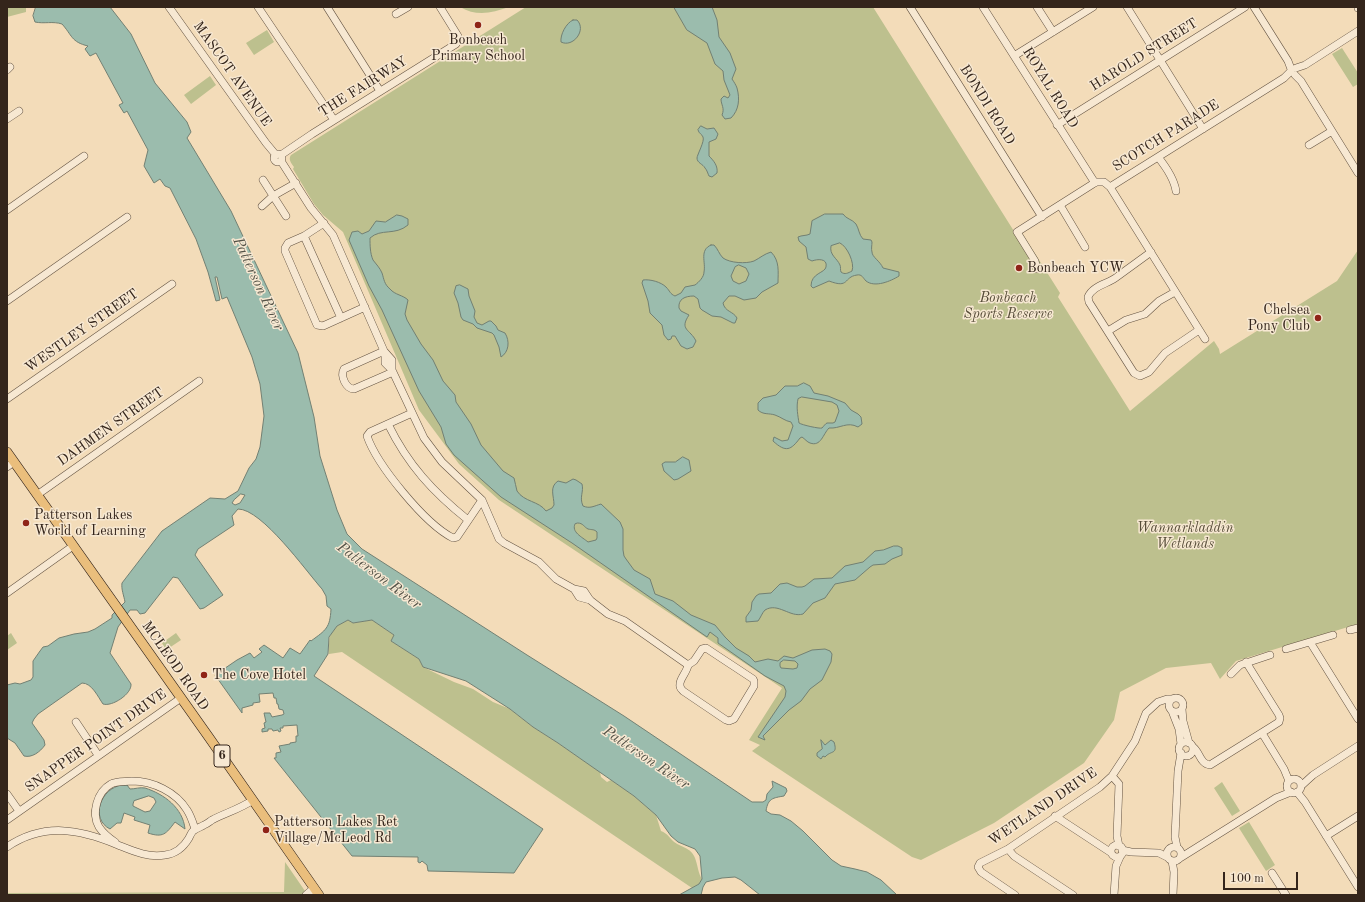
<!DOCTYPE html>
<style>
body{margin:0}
#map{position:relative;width:1365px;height:902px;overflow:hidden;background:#f3dcb9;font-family:"Old Standard TT",serif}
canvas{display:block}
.frame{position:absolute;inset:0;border:8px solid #34251b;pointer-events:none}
.scale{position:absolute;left:1223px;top:872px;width:75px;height:18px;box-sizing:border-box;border:2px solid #34251b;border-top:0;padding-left:5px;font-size:12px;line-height:14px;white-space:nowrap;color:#34251b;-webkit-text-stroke:3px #f7e8d2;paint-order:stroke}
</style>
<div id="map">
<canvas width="1365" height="902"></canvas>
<div class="frame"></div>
<div class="scale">100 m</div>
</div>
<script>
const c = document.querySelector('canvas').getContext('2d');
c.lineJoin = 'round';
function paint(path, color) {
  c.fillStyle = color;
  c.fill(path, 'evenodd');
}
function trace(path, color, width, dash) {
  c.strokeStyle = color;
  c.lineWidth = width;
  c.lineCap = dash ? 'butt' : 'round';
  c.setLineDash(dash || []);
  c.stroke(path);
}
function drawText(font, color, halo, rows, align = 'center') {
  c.font = font + ' "Old Standard TT",serif';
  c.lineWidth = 3;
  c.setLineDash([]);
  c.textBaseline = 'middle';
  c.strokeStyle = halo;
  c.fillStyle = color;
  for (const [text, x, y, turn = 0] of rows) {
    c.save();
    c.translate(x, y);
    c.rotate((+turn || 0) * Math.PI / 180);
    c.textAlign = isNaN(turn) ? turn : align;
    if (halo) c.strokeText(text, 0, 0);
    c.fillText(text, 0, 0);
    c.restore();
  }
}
paint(new Path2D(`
 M7 7H26V12L7 17Z
 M460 7H509C492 13 477 17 460 7Z
 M526 7H873L1017 236 1022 233 1060 293 1058 297 1130 411 1214 341 1219 349 1220 354 1337 281 1358 250V624L1236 661 1220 679 1211 663 1166 668 1120 692 1114 720 1084 763 994 823 921 860 912 857 752 751 760 745 749 740 782 688 499 500 459 464 419 410 343 232 323 215 314 204 293 169 294 167C291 163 288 159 291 155Z
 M267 30 274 42 254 55 246 43Z
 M1342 48 1358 73V84L1353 87 1332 54Z
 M210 76 216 85 191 104 184 95Z
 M348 620 353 623 372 620 394 635 391 641 419 659 423 667 454 682 473 689 493 702 510 709 533 727 558 743 600 772 601 777 607 782 611 780 634 796 656 815 661 831C668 834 668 836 673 841 681 848 691 847 695 858 698 866 698 873 702 879L699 884 692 888 342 652 329 654C329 634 329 629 348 620Z
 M11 633 17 643 7 650V636Z
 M176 633 181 640 166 650 162 643Z
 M1222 782 1240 811 1232 816 1214 788Z
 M1249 822 1275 865 1266 871 1239 828Z
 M285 862 305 891 302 895H7V893L284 892Z`), '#bdc08e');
const water = new Path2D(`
 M36 7H110L131 34 155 83 187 122 191 132 187 138 231 211 298 353 314 417 320 456 337 510 347 534 362 549 527 655 624 716 752 802H763L766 800 767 794 773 787 772 781 786 788 787 791 784 796C773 798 768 798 766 811L771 814 780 815 791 821 803 831 832 860 841 866 855 869 867 872 881 880 897 895H760L741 880 735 877 722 878 706 882 703 887 701 895H679L699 884 702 879 700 856 695 849 678 842 671 836 656 815 634 796 558 743 533 727 510 709 466 681 423 667 419 659 391 641 394 635 372 620 353 623 348 620 337 626 329 637 328 654 314 676 543 829 514 873 428 871 427 865 422 861 420 863 418 862V857L352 856 274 758H276V753L281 752 279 746 290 744V743L296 742V736H298L297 725 283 726V728H280L281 731 279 732 278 730 273 731 272 729H268V731L262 732V729L265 728 264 723 266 722 264 713H270L272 717 282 715 284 714 283 710 279 709 278 704H277L276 698H274L273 693 259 694 260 702 253 703V705L242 708V713L215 675 237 660 250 653 254 658 262 652 259 649 264 645 283 658 290 648 300 654 310 640 311 641C326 630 330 628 331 609L327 606 326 596 322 589C306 571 262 509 238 509L232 516 234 525 198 549 195 555 223 595 204 608 200 609 178 578 173 577 145 613 140 614 137 610H130L118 627 110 653 131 684C132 694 112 707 103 704 98 697 92 683 82 683L38 714 34 719 32 723 44 740 45 745C40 752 32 758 24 756L15 743 7 738V685L15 683 20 684 31 680 33 677V661L40 651 43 647 48 646 59 638 74 634 88 632 95 629 112 618V615L125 602C124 596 121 589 122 583L162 531 210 498 225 499 238 491 249 468 256 459 260 447 264 416 260 384 252 357 227 297 222 299 217 277H215L220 300 216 301 208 272 196 239 170 188 165 186 160 179 154 183 144 166 148 150 127 111 124 113 119 105 123 103 96 53 90 56 85 49 88 46C71 42 72 35 62 24 53 21 44 24 35 22L33 16ZM241 494 245 495 240 503 235 505 232 503 234 500Z
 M674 7H712L717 20 719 37 730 53 736 69 732 79C734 82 736 85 737 88 740 99 739 110 731 118L725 119 722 115C725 108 721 105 721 99L724 96 728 98 730 95 724 80 723 71 715 64 707 43 687 30Z
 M573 20H577C587 30 573 48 561 42 560 35 566 23 573 20Z
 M701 126 707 129 714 128 718 134 716 139 709 142V156C714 161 718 166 717 173L712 177 709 176C708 174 707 170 705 168 703 164 697 163 697 158 697 155 705 141 703 137 702 134 699 134 698 130Z
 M825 214H843C846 219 852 219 856 224 859 229 859 235 863 239L871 240 872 242C872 245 871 249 872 252 872 257 880 261 883 268L899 272V276C891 281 875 288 866 281 863 278 862 274 857 275 843 277 850 289 829 281L813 288 811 286C811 273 825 273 826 267 828 258 817 259 812 261L808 259 806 247 799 241 798 237C802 235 806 236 810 234L812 221ZM840 243C847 246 855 263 852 271 848 273 845 275 841 272 840 270 841 267 840 265 837 258 829 255 831 246Z
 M397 215 402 216 408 219V225C395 236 381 228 370 238 370 245 370 253 373 260 376 264 380 268 382 273 384 279 384 284 390 289 395 295 403 295 408 300L405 314 407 320 421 344 433 360 443 381 455 395 456 402 471 424 481 445 503 471 514 478C515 482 516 487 517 491 524 502 539 501 546 511L552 508 554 505C554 496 549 487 558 481L566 483 573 479 576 480 582 484C584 492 579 497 583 506 590 509 594 506 601 504L620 522 623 529V550L624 556 626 559 634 570 650 579 655 594 673 601 691 615 715 625 725 637 736 648 749 656 755 662 768 659 778 661 784 656 793 658 812 650 825 649 830 651 832 654 831 662 822 680 810 689 801 701 789 710 763 736 765 740 758 737 785 697 786 691 784 686 765 676 718 643V638L710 632 707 637 572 543 501 497 454 455 446 444 441 427 419 391 382 310 369 286 349 240 352 232 358 231 362 234 369 231 376 221 385 222ZM578 523C583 523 584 527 588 529 592 530 594 529 597 532V538L596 540 588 542C582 537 571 532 575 524ZM784 660 795 661 798 664 797 668 793 669 781 668 780 666V663Z
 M711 245H714C718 249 719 254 723 258 730 263 746 264 754 261 760 258 764 254 771 252 780 261 778 272 778 283L762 292 756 298 744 300 735 296H729L723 303C725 312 733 311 737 318L735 323H733L721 317 712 316 702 310 700 308 698 299 694 296C685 296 678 299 679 308L681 311 689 315C679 330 690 329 696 341L693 347 687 349 681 346 675 336H672L671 339 668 340 664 335 662 325 650 313 648 301 642 283 643 280C650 279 661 282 666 287 670 291 670 294 675 296L681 293 685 287 695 285C699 282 704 277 704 272 706 262 699 250 711 245ZM739 265 746 268 749 274 746 281 739 284 733 281 731 276 735 267Z
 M460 285 468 289 469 296 475 311 474 317 477 323 482 325 489 321H491L496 326 498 330 505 333C510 341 509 352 501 357L499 347 494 335 492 333 477 328 473 324 463 320 461 317 458 303 454 293 456 286Z
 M804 383 810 386 814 393 828 396 845 403 851 410 858 414 861 417 862 424 858 427C847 421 840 429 829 428 823 434 821 447 810 443 807 442 805 439 802 437L800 438C791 450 786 453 773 441L774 437 782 441 788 440 793 426 791 422C785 421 781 417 775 415 769 413 763 415 758 410V403L763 398 776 395 785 386H797ZM802 397 832 402 837 405 839 411 835 422 833 423H827C826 423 823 427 822 428 820 429 802 425 799 423 798 416 796 407 798 399Z
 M683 457 689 460 691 471 678 479 674 480 664 471 662 464 665 462H675Z
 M894 546H898L902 548V555L892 559 885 564 873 565 870 567 855 580 835 584 825 598 813 603 803 614C790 618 778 602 765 610 762 613 761 617 758 621L746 622V617L751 610 752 602 756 596 759 594 771 593 780 584 787 583 797 587H802L805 586 814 579 832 578 845 566 863 562 875 551 883 550Z
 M821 740 825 745 831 740 834 742C838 755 831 750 825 757L823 756 821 759 817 756V753L822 749Z
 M122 785H127L130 789C135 789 140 787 145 788 164 794 183 808 185 829L175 822C166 834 163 838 148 833L150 825 134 820 135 817 124 813 121 823H117L110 829C90 819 100 788 122 785ZM149 796 154 798 156 802 150 811 145 812 133 806V804L134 801Z`);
paint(water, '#9bbcad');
trace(water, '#728073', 1);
const minor = new Path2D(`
 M169 7 266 143 276 155
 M258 7 334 120
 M327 7 380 91
 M910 7 1042 217
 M983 7 1095 183
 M1037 7 1053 32
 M1127 7 1203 129
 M1254 7 1288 61 1291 69
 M1358 7V8
 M396 14 408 7
 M1014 56 1093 7
 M1296 68 1305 65 1358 31
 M7 70 10 67
 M1295 75 1301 81 1358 173
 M7 119 19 111
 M1057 125 1245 7
 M1309 145 1332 131
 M274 158a4 4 0 1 1 8 0a4 4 0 1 1-8 0Z
 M281 155 312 134 456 44 458 41V36L440 7
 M1158 157C1166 167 1174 178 1176 191
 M281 161 311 208 333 235 384 351 392 360V370
 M263 180 286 216
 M1110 187 1284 78 1291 71
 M1060 205 1085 247
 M262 206 273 196 296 183
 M7 210 84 156
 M324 223 304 236 288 243 285 248V251L317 325 323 326 365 307
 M304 236 341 318
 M1151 252C1140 260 1129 268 1118 276 1109 284 1093 285 1088 297L1089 302 1134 373 1140 376 1149 372 1165 353 1199 330
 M1037 269 1035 261 1017 232 1096 182H1104L1110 187 1205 339
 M7 301 127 217
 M1108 331 1126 320 1145 314 1159 301 1175 292
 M384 351 344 369C340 376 346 389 354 389L393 372
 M385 354V363L392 370 424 438 442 462 482 500 499 539 504 543 539 562 556 579 574 589 584 591 590 600 608 614 625 621 688 665
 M7 399 172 284
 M412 413 370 432 367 436C377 465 425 524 453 538L457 537 482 500
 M388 424C408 465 433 492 468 520
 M7 467 14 462
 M37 495 199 381
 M574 589 579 597 590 600
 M7 593 73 546
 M1350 630 1358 628
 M1310 642 1358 719
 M706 648 753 679 754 681V686L734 719 729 721 726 720 683 691C674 683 687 674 688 665L694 661 702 649Z
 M1286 649 1333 635
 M1231 674 1240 665 1270 655
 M1169 705a7 7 0 1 1 14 0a7 7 0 1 1-14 0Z
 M1182 709 1183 721 1189 743
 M1172 711 1179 729 1181 744
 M76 722 98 755
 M1262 733 1284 769 1289 781
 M1179 749a7 7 0 1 1 14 0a7 7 0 1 1-14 0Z
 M1193 747C1200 752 1200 764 1210 765L1279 722 1280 718 1279 715 1246 662
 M1112 776 1119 784 1117 836 1119 846
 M1287 786a7 7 0 1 1 14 0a7 7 0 1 1-14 0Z
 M1301 786 1313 775 1358 746
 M1297 792 1305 802 1358 887
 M7 794 19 811
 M1055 816 1110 852
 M7 820 181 698
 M1326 836 1358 816
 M115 842C109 838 103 833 99 827 91 813 97 792 111 784 117 781 125 782 132 781 153 781 176 792 187 810 191 816 193 823 195 829
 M1111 851a6 6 0 1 1 12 0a6 6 0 1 1-12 0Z
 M1167 854a7 7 0 1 1 14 0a7 7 0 1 1-14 0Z
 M7 847C44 822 79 829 118 845 133 851 148 858 165 855 175 854 183 848 189 838 190 836 191 833 193 831 197 828 201 827 204 825 207 824 209 822 212 820 225 813 240 809 253 800
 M1177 847 1175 837 1178 771 1181 753
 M1008 849 1014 856 1073 895
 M1122 850 1131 852 1159 853 1167 857
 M1180 858 1276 798 1291 792
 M1172 861 1174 872 1173 895
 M1272 873 1286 895
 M306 895 314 888
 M1015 895 981 872 978 867 980 863 1008 849 1100 787 1112 776 1135 741 1146 713 1158 702 1167 699H1172
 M1114 895 1116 866 1120 857`);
const major = new Path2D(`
 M7 452 208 736 319 895`);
trace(minor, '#645342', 8);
trace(major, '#34251b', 10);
trace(minor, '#f7e8d2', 7);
trace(major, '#eabe7c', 9);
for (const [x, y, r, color] of [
 [478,25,4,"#8f2418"],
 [1019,268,4,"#8f2418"],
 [1318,318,4,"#8f2418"],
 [26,523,4,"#8f2418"],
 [204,675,4,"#8f2418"],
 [266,830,4,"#8f2418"]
]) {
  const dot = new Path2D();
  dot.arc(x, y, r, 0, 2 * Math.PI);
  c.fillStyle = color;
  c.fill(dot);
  trace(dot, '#f7e8d2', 1.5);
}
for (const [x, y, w] of [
 [222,756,16]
]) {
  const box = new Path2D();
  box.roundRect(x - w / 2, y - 11, w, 22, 3);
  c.fillStyle = '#f7e8d2';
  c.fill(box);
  trace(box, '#34251b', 1);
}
drawText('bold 13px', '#34251b', null, [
 ["6",222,756]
]);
drawText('14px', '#34251b', '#f7e8d2', [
 ["Bonbeach",478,40,"center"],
 ["Primary School",478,56,"center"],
 ["Bonbeach YCW",1027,268],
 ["Chelsea",1310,310,"right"],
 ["Pony Club",1310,326,"right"],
 ["Patterson Lakes",34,515],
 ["World of Learning",34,531],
 ["The Cove Hotel",212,675],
 ["Patterson Lakes Ret",274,822],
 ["Village/McLeod Rd",274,838]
], 'left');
drawText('14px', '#34251b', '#f7e8d2', [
 ["HAROLD STREET",1144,55,-32],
 ["MASCOT AVENUE",232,74,55],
 ["THE FAIRWAY",363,87,-32],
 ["ROYAL ROAD",1050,88,58],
 ["BONDI ROAD",987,105,58],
 ["SCOTCH PARADE",1166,136,-32],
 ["WESTLEY STREET",82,331,-35],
 ["DAHMEN STREET",111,427,-35],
 ["MCLEOD ROAD",175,666,55],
 ["SNAPPER POINT DRIVE",96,741,-35],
 ["WETLAND DRIVE",1043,807,-34]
]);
drawText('italic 14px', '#564c38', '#f7e8d2', [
 ["Bonbeach",1008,298],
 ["Sports Reserve",1008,314],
 ["Wannarkladdin",1185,528],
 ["Wetlands",1185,544]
]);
drawText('italic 15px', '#535247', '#f7e8d2', [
 ["Patterson River",258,284,65],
 ["Patterson River",379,576,37],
 ["Patterson River",646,758,34]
]);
</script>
